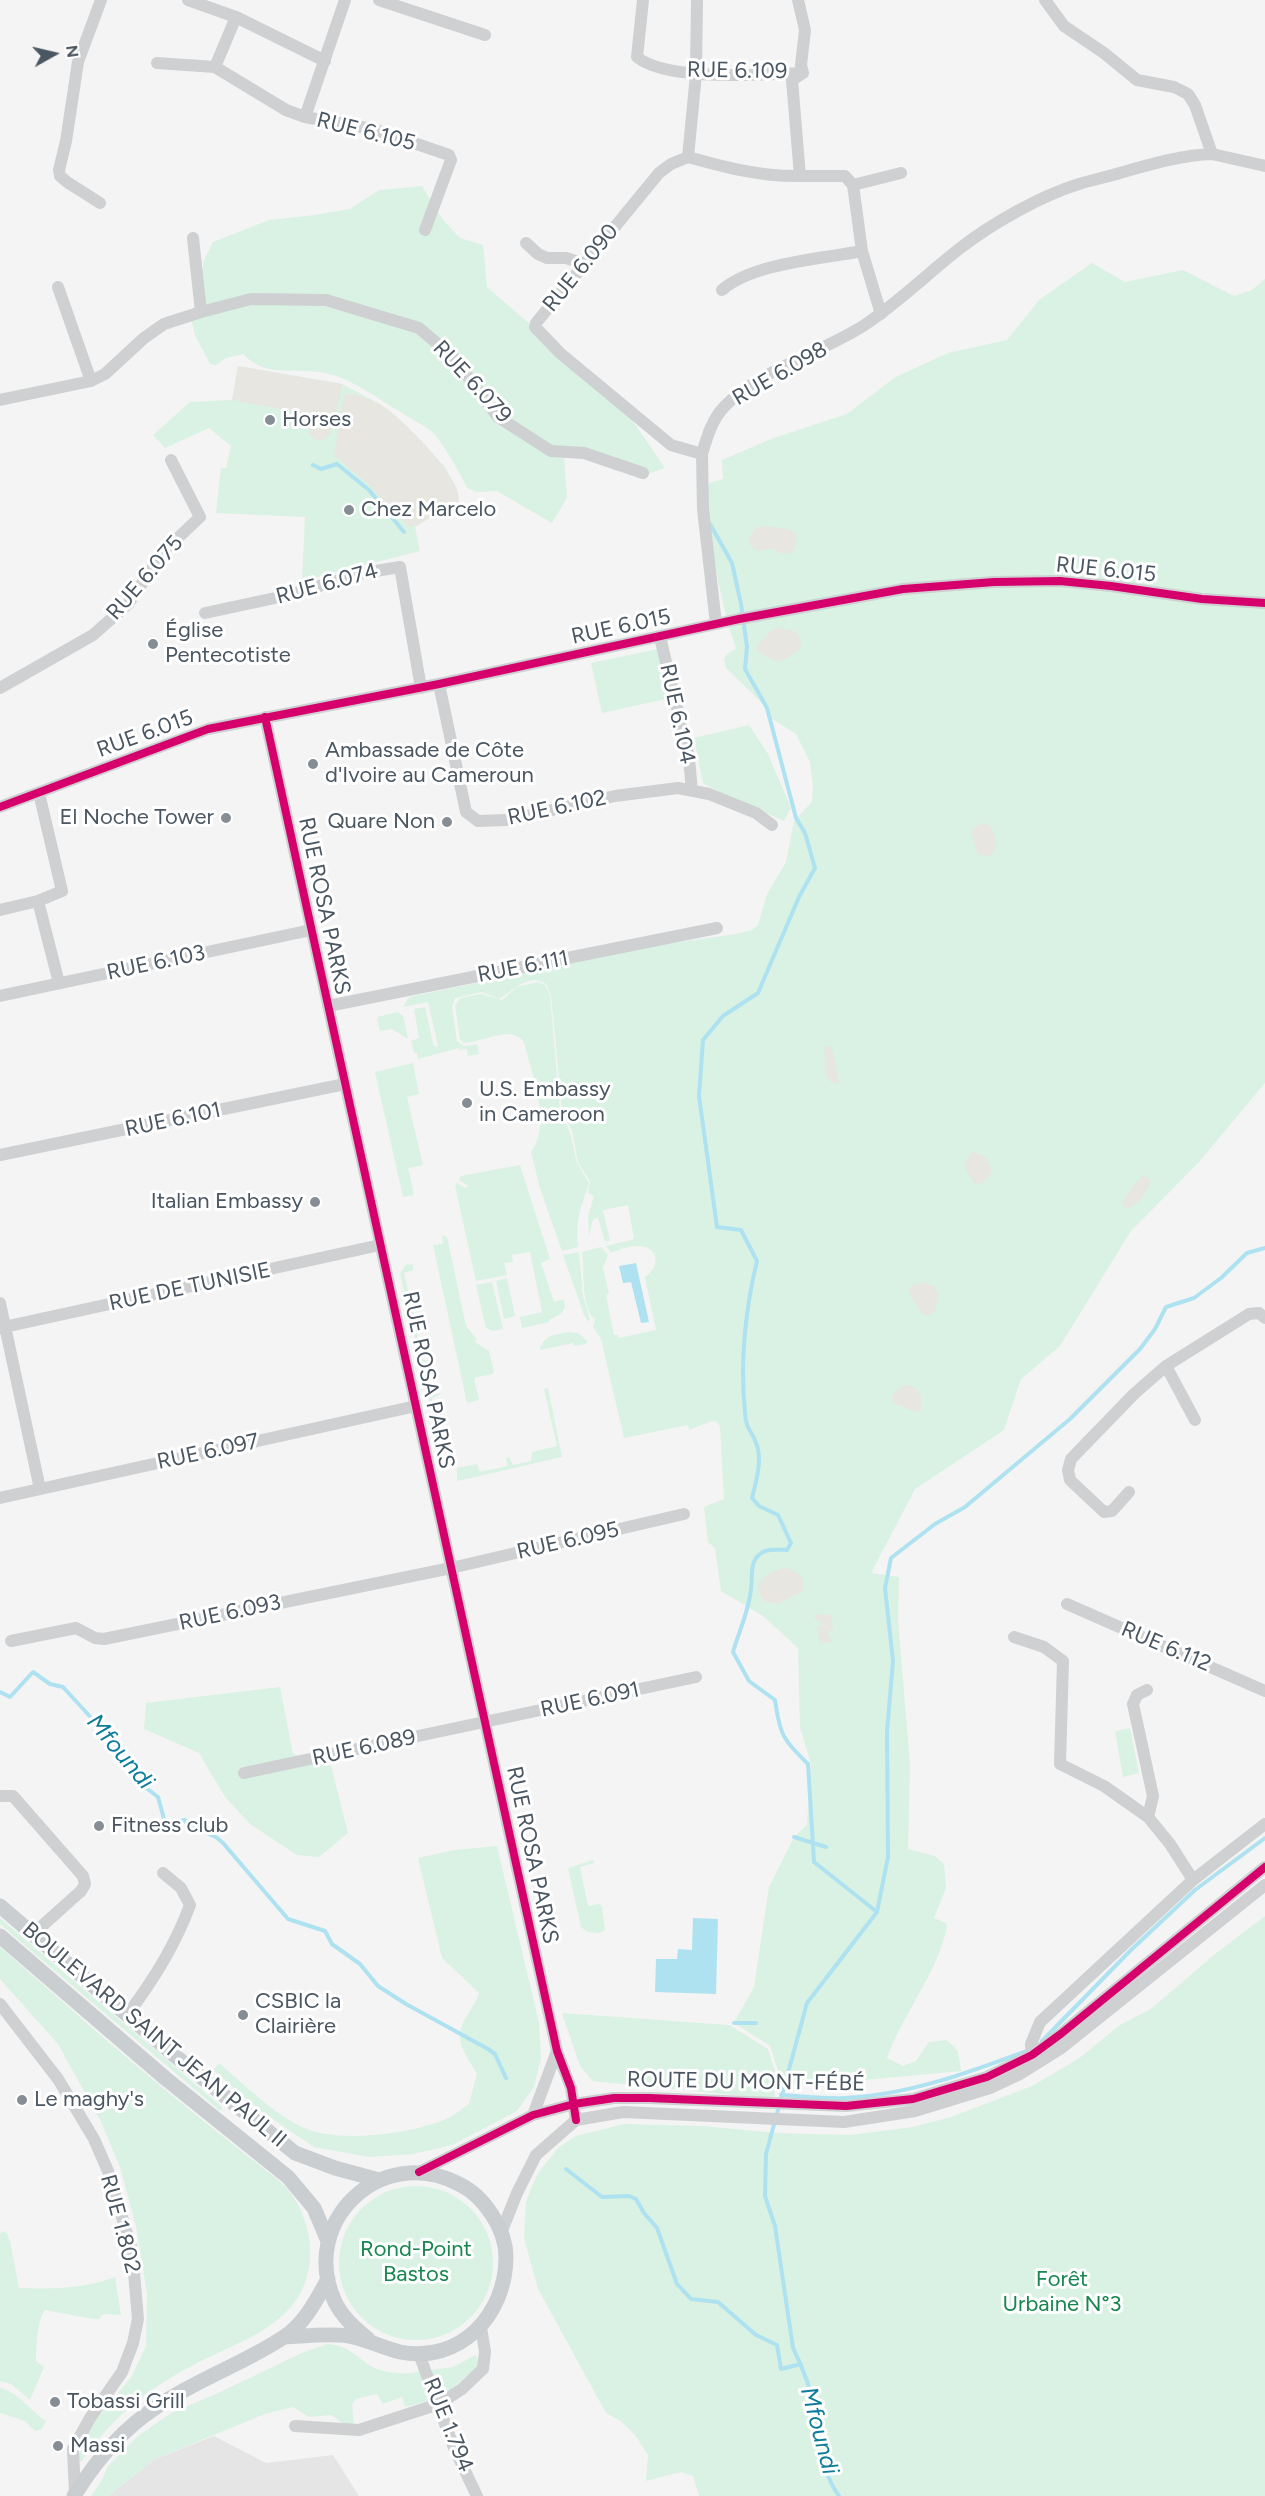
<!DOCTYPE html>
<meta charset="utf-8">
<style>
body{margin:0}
#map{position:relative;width:1265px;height:2496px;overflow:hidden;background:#f4f4f4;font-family:Figtree,sans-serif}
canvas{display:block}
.north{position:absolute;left:24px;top:24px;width:60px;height:60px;-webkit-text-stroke:4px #fff;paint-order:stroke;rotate:82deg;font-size:16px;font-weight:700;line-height:24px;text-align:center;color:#4a5661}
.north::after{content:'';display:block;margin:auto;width:21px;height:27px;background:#4a5661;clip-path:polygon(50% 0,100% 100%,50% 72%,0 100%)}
</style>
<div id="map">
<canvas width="1265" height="2496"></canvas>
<div class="north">N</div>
</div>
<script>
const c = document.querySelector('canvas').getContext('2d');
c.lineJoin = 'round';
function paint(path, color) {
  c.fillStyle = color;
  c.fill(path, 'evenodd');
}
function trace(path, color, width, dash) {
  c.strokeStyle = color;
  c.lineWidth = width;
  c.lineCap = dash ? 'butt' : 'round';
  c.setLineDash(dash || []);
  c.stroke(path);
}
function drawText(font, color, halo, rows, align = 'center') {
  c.font = font + ' Figtree,sans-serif';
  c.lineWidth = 6;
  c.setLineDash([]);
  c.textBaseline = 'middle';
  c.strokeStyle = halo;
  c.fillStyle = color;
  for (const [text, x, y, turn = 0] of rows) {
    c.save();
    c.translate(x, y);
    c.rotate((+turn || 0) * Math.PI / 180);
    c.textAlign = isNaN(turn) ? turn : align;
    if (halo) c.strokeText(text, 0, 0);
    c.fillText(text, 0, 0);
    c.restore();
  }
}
paint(new Path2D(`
 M214 2436 266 2463 333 2455 359 2496H108L155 2459Z`), '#e6e5e6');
paint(new Path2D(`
 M422 186 443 220 460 238 483 245 487 287 619 401 665 468 648 474 602 459 564 458 567 498 552 523 497 491 477 492 467 488C460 473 442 440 430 430 422 424 411 419 402 413 378 399 353 379 325 373 296 367 267 379 243 354L226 358 216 365 210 364 195 335 192 323 204 260 213 242 269 220 315 215 350 209 379 190Z
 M1092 263 1125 282 1183 270 1234 296 1252 290 1265 279V1083L1198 1163 1131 1231 1060 1346 1021 1379 1004 1430 915 1489 871 1573 899 1577 898 1621 910 1764 908 1849 935 1856 944 1864 946 1888 934 1918 946 1923 947 1927C937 1974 903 2013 887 2058L903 2066 916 2061 929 2042 947 2040 958 2051 961 2071 800 2086H783L770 2046 734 2023 754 1987 769 1887 794 1837 807 1825 811 1764 800 1727 798 1648 763 1616 721 1591 715 1548 708 1542 704 1507 724 1499 720 1426 716 1421 709 1422 689 1430 688 1425 624 1438 601 1339 593 1327 595 1320C580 1305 585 1271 582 1252L601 1247 608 1255 603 1267 609 1294 606 1295 614 1335H618L619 1338 656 1330 645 1277C657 1270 661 1252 645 1247 636 1244 620 1249 611 1253L606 1246 634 1239 628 1205 603 1210 610 1241H605L598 1218 593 1219 589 1236 588 1217 594 1196 588 1193 590 1181 578 1163 572 1131 562 1110 551 995 546 984C529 972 513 991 499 999L482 992 455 998 452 1008 457 1041 464 1046 477 1044 479 1054 468 1056 467 1049 459 1050V1048L418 1059 417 1053H414L411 1041 419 1038 414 1009 425 1007 434 1047 438 1046 428 1002 403 1007 409 997 659 945 736 934 752 930 758 925 767 894 786 862 794 821 812 802 813 787 810 762 796 734 771 718 767 708 726 668 724 658 728 653 736 649C734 640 730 632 728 622 718 583 704 522 709 483L723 479 722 460 771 439 847 414 894 378 948 353 1007 340 1039 300Z
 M238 366 342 384 380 404 394 415 445 467 456 487 458 501 456 508 431 517 415 527 420 551 302 581 305 517 216 513 221 468H226L231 446 209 428 165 448 153 435 190 402 232 400Z
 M663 648 675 697 602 713 591 663Z
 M749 725 768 754 791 808 784 821 722 794 703 783 694 738Z
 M538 982 545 985 550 995 560 1110 570 1132 577 1163 589 1183C581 1209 575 1218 578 1247L562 1251 540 1188 531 1152C553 1124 531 1073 524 1042 511 1024 481 1043 463 1043L460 1039 455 1005 460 998 481 994 502 1000 517 987Z
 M398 1012 403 1016 408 1039 392 1029 380 1031 377 1017Z
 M413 1063 419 1094 407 1097 423 1165 408 1168 414 1195 403 1197 375 1072Z
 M520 1165 550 1259 541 1263 554 1302 564 1299 565 1307 561 1314 549 1320V1322L522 1328 520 1317 542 1312 530 1252 512 1255 513 1262 504 1263 507 1275 476 1281 455 1186 457 1183 466 1188 468 1186 459 1180 461 1176Z
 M442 1235 447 1237 466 1326 476 1338 475 1342 489 1351 494 1371 492 1374 474 1378 479 1400 467 1403 433 1245 443 1244Z
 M579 1252 583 1296 590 1320 588 1321 584 1315 563 1255Z
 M413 1264V1270L404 1273 410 1300H420L421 1307 413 1310 416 1323H425L416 1328 423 1360 434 1361 433 1364 425 1366 431 1393 441 1394 432 1398 439 1430 447 1429 449 1431 440 1435 445 1450 441 1451 400 1273 406 1265Z
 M507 1278 515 1316 504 1319 496 1281Z
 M492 1282 503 1329 493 1331 486 1328 476 1285Z
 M568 1332 578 1333 587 1341 586 1344 574 1346 573 1343 540 1350C543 1335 555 1335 568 1332Z
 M548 1388 562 1457 457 1481V1468L477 1464 480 1472 508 1466 506 1459 509 1457 513 1465 531 1461 532 1452 557 1446 544 1389Z
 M280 1687 293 1754 331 1766 348 1833 319 1857 297 1855 250 1824 225 1797 199 1753 144 1729 146 1703Z
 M1130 1728 1139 1773 1123 1777 1115 1731Z
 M497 1846 539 2023 541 2058 534 2087 517 2111 452 2145 413 2154 369 2157 314 2147 262 2112 213 2070 219 2063C245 2085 271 2112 302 2127 336 2144 412 2134 446 2119 454 2116 461 2109 469 2104L477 2074C464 2051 451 2039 468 2014 472 2007 477 2001 479 1993L442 1958 418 1858 454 1850Z
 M593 1860 594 1863 580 1867 588 1906 599 1904 602 1906 605 1930 600 1933 587 1932 581 1927 568 1868Z
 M1265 1916V2496H699L693 2476 681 2472 646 2481 648 2455 635 2435 621 2421 606 2413 538 2289 524 2238 526 2202 532 2186 538 2173 558 2148 576 2136 624 2124 702 2126 777 2133 851 2135 913 2127 951 2117 1032 2086 1078 2059 1120 2025 1151 2009 1215 1954Z
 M0 1918 222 2107V2110H219L22 1943 0 1924Z
 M0 1947C63 2002 125 2058 190 2110 212 2128 235 2146 258 2164 270 2174 286 2184 294 2198 317 2235 317 2284 284 2314 260 2337 226 2348 197 2363 144 2391 116 2414 81 2462L78 2458 90 2427 132 2376 146 2346 147 2294 136 2226 120 2167 101 2122 58 2044 0 1979Z
 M562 2013 729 2025 768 2049 776 2075 774 2099 593 2081 580 2066Z
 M339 2263a77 77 0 1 1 154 0a77 77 0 1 1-154 0Z
 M6 2231 10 2241 19 2288C52 2289 83 2289 115 2277L121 2315 103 2314 99 2319H93L45 2310C37 2319 36 2348 36 2361L44 2367 30 2400 11 2384 0 2381V2233Z
 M327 2344C349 2346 353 2354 369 2365 381 2373 408 2376 421 2371L428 2401 405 2407 402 2397 383 2404 377 2394 356 2399 352 2404 354 2425 343 2424 332 2415 309 2417 293 2407 265 2414 155 2459 108 2496H91L102 2480 108 2466 138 2436 173 2412 216 2394 304 2352Z
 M476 2355 479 2363 477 2368 444 2395 439 2394 429 2370 453 2367Z
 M0 2388C20 2393 30 2411 46 2421L42 2429 35 2431 25 2421 0 2413Z`), '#d9f2e3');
paint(new Path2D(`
 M238 366 342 384 335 419 232 400Z
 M353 394C362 397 372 400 380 404 397 413 476 489 456 508 450 513 440 514 434 516 424 519 419 527 408 526L367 483 334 455 344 396Z
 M309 429a11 11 0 1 1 22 0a11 11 0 1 1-22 0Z
 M762 526 787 529 795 533 796 545 793 552 783 554 772 549 756 551 750 545 749 539 755 529Z
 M777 628 795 631 800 637 801 648C783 662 778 666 758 651L757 646 770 631Z
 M984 823 990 825C994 833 998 845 994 853L989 856 978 855 971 833 974 827Z
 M826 1046H831L839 1081 837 1084C819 1079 827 1063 824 1050Z
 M972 1152 980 1154 988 1160 992 1171C989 1177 986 1182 979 1184L973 1182 965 1168 967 1158Z
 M1145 1175 1151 1181C1147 1192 1138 1207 1125 1208L1122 1202C1128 1192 1135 1182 1145 1175Z
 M924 1283 934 1286 939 1295 935 1311 927 1316 921 1313 908 1290 914 1284Z
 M904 1385 914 1386 921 1397V1410L916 1412 893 1403 892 1395Z
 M785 1568C798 1571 805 1577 803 1591L778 1604 764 1601C749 1581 768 1572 785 1568Z
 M815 1614 831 1615 833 1628 828 1632 832 1642 819 1643 817 1627 823 1624 814 1617Z`), '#e7e6e1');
paint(new Path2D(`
 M636 1263 649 1322 641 1323 631 1282 623 1283 619 1266Z
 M693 1918 718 1919 716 1994 655 1992 656 1959H677L678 1949 692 1950Z`), '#aee2f0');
trace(new Path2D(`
 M313 465 321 469 337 464 369 490 404 532
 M710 524 732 563 741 604 747 647 745 669 767 708 796 818 805 833 815 868 799 897 758 993 723 1016 703 1040 699 1096 717 1227 741 1230 757 1261C745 1311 740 1362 745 1413 746 1431 752 1430 756 1443 763 1459 756 1482 752 1498L759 1506 778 1515 791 1543 787 1550C779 1550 767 1548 760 1554 749 1562 753 1578 751 1589 749 1611 739 1631 733 1652L749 1681 775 1700C780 1736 783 1739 808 1764L814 1862 877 1912
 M0 1692 10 1697 33 1672 50 1684 63 1687 118 1747 134 1770 137 1781 158 1797 164 1819 171 1822 185 1820 187 1825 216 1837 223 1843 288 1919 325 1931 332 1944 360 1964 378 1986 406 2004 488 2049 495 2054 506 2078
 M794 1837 826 1847
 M734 2023H756
 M1042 2041 1131 1950 1195 1890 1265 1838
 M781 2095C802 2096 824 2099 845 2098 909 2095 970 2072 1029 2050
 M566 2169 602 2197 629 2196 636 2199 644 2213 657 2228 677 2284 691 2299 718 2302 756 2335 777 2345 781 2369 801 2364
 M839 2496C821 2472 821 2443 816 2415 812 2392 803 2368 793 2348L775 2226 765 2196 766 2154 807 2003 877 1912 888 1857 887 1731 893 1661 885 1588 891 1558 935 1524 965 1507 1070 1419 1140 1349 1155 1329 1166 1307 1194 1298 1221 1278 1247 1253 1265 1248`), '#aee2f0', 4);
trace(new Path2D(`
 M188 0 236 17 325 61
 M379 0 485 35
 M643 0 637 57C667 82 764 74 803 73
 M697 0 696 74 688 157 671 164 659 173 536 323 535 327 560 353 671 445 702 454 703 509 716 624
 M1045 0 1064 26 1104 53 1137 80 1174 87 1188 94 1195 105 1212 154 1265 166
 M157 63 215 67 236 17
 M215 67 286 110 305 117 373 129 449 155 451 160 425 230
 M305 117 345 0
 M688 157C724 167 762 177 800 176L792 80 803 73 801 65 805 30 798 0
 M800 176H845L853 185 862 251 881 314
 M853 185 901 173
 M100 203 67 182 60 176 59 170 66 141 78 62 101 0
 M193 238 201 312
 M526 243 538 254 547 258H566L584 264
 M58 287 91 381
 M722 290C753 263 821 259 862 251
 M0 400 91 381 105 374 144 338 164 324 201 312 251 299 326 300 419 328 454 358 498 417 551 451 584 453 643 473
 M702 454C707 437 712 419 725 406 755 373 824 351 863 326 897 304 927 274 959 249 991 224 1040 196 1079 184 1095 179 1111 176 1127 171 1155 163 1183 155 1212 154
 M205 613 289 595 363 573 400 567 421 688
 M660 637 689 758 692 791
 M439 684 466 812 478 821 507 820 615 796 678 788 709 794 756 813 772 825
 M0 688 93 635 128 604 165 550 200 517 171 460
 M265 717 557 2051 571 2088 576 2120
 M0 807 208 729 439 684 739 619 903 589 994 582 1060 581 1111 586 1202 599 1265 603
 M38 901 59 983
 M0 910 38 901 62 891 39 793
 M0 996 311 930
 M328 1006 717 928
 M0 1155 345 1084
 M0 1303 40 1489
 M0 1328 380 1245
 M1195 1420 1166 1366 1249 1314 1259 1313 1265 1318
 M1129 1492 1112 1511 1104 1512 1070 1480 1068 1470 1071 1459 1134 1394 1166 1366
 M0 1498 416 1406
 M1067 1604 1265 1691
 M1014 1637 1044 1647 1063 1661 1060 1764 1104 1786 1148 1817
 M11 1641 76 1628 95 1638 104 1639 451 1568 684 1514
 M1147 1690 1137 1695 1133 1704 1153 1796 1148 1817 1170 1844 1193 1880
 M244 1773 696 1677
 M0 1796H13L83 1876 85 1884 81 1891 33 1934
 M0 2004 58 2079 94 2139 108 2171 132 2250 138 2319 133 2343 122 2372 90 2418 73 2449 75 2494
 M127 2015C153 1981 175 1946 190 1905L181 1888 163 1873
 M1032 2055 1031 2044 1040 2022 1193 1880 1265 1824
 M533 2115 557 2051
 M419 2172 533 2115 574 2104 614 2098H649L846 2106 913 2099 987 2077 1032 2055 1062 2033 1265 1867
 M501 2233 517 2193 536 2155 576 2120 623 2112 844 2122 915 2111 990 2088 1020 2074 1060 2049 1265 1885
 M419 2354 454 2448 477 2496
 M295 2426 359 2430 439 2404 462 2389 483 2369 485 2352 481 2327`), '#ced0d2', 12);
trace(new Path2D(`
 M0 1906 174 2055 295 2153 335 2168 379 2180
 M0 1936 165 2078 288 2177 314 2208 328 2241
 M285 2337C306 2336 328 2333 349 2336 367 2339 382 2348 400 2352 461 2364 506 2314 506 2257 506 2229 484 2196 459 2184 381 2143 298 2222 335 2302 343 2318 355 2328 368 2339
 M74 2496C96 2460 122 2429 158 2406 198 2379 245 2363 284 2337 304 2324 316 2301 328 2279`), '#caced1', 15);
trace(new Path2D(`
 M265 717 557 2051 571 2088 576 2120
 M0 807 208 729 439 684 739 619 903 589 994 582 1060 581 1111 586 1202 599 1265 603
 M419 2172 533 2115 574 2104 614 2098H649L846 2106 913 2099 987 2077 1032 2055 1062 2033 1265 1867`), '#d6006c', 8);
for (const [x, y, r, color] of [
 [270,420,6,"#868d94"],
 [349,510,6,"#868d94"],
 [153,644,6,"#868d94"],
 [313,764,6,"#868d94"],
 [226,818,6,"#868d94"],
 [447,822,6,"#868d94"],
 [467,1103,6,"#868d94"],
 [315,1202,6,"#868d94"],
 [99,1826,6,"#868d94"],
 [243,2015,6,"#868d94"],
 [22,2100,6,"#868d94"],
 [55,2402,6,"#868d94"],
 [58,2446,6,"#868d94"]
]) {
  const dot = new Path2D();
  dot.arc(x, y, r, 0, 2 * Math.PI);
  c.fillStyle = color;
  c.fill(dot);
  trace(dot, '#fff', 2);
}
drawText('22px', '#4a5661', '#fff', [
 ["RUE 6.109",737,71,1],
 ["RUE 6.105",366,132,14],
 ["RUE 6.090",581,268,-51],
 ["RUE 6.098",780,374,-30],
 ["RUE 6.079",472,382,47],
 ["RUE 6.015",1106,570,6],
 ["RUE 6.075",145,578,-49],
 ["RUE 6.074",327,584,-15],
 ["RUE 6.015",621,627,-12],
 ["RUE 6.104",677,714,78],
 ["RUE 6.015",145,734,-20],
 ["RUE 6.102",557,808,-12],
 ["RUE ROSA PARKS",324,906,78],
 ["RUE 6.103",156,963,-12],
 ["RUE 6.111",523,967,-11],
 ["RUE 6.101",173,1120,-12],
 ["RUE DE TUNISIE",190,1287,-12],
 ["RUE ROSA PARKS",428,1380,78],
 ["RUE 6.097",208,1452,-12],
 ["RUE 6.095",568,1541,-13],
 ["RUE 6.093",230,1613,-12],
 ["RUE 6.112",1166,1647,23],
 ["RUE 6.091",590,1700,-12],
 ["RUE 6.089",364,1748,-12],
 ["RUE ROSA PARKS",532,1855,78],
 ["BOULEVARD SAINT JEAN PAUL II",154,2035,40],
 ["ROUTE DU MONT-FÉBÉ",746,2082,1],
 ["RUE 1.802",120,2224,75],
 ["RUE 1.794",448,2425,68]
]);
drawText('22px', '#4a5661', '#fff', [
 ["Horses",282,420],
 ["Chez Marcelo",361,510],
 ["Église",165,631],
 ["Pentecotiste",165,656],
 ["Ambassade de Côte",325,751],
 ["d'Ivoire au Cameroun",325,776],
 ["El Noche Tower",214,818,"right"],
 ["Quare Non",435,822,"right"],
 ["U.S. Embassy",479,1090],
 ["in Cameroon",479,1115],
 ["Italian Embassy",303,1202,"right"],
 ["Fitness club",111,1826],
 ["CSBIC la",255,2002],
 ["Clairière",255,2027],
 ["Le maghy's",34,2100],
 ["Tobassi Grill",67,2402],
 ["Massi",70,2446]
], 'left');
drawText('22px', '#17864f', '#fff', [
 ["Rond-Point",416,2250],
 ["Bastos",416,2275],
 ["Forêt",1062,2280],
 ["Urbaine N°3",1062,2305]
]);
drawText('italic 24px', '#0c7c9b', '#fff', [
 ["Mfoundi",120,1752,50],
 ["Mfoundi",819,2431,75]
]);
</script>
